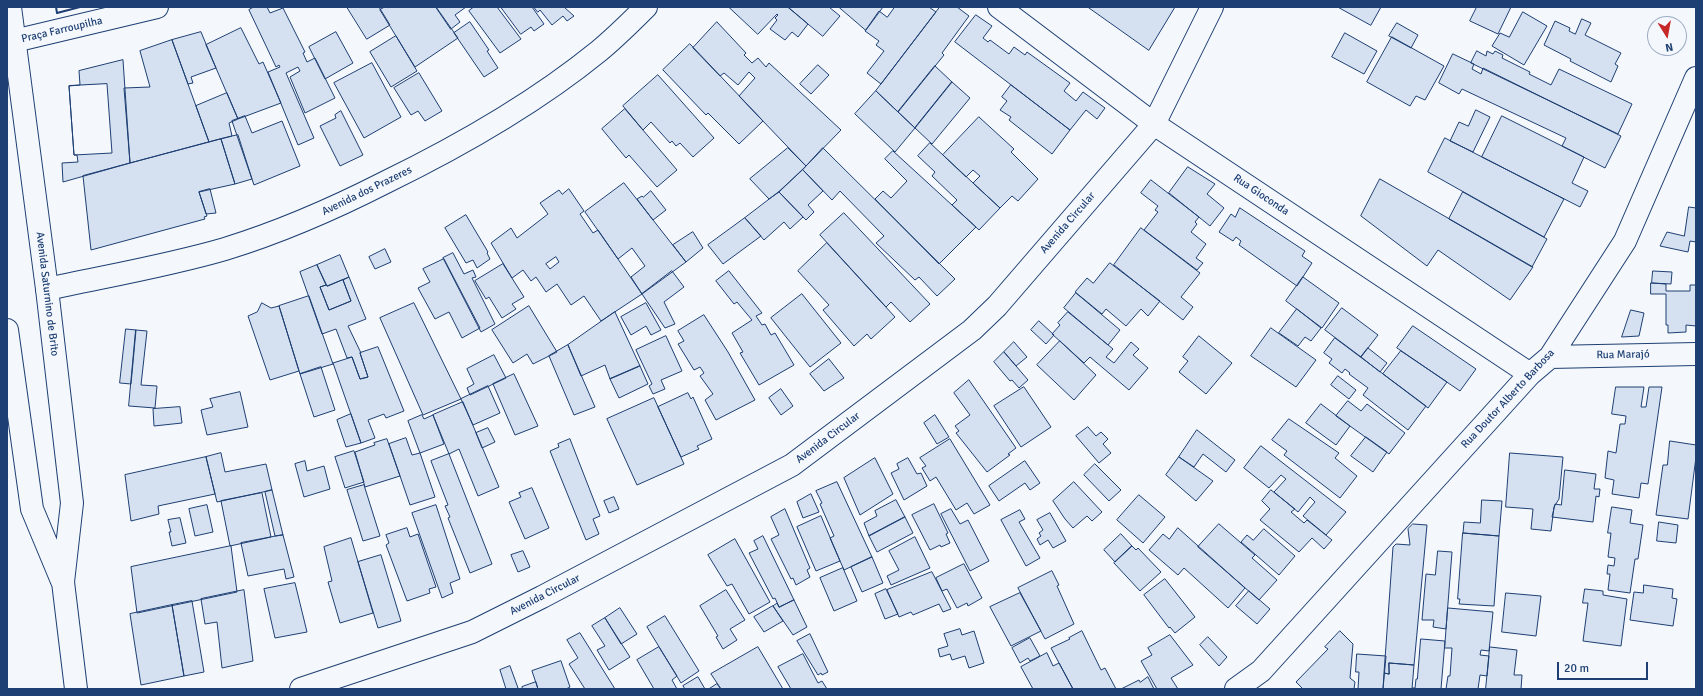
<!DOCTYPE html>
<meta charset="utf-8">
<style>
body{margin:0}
#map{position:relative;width:1703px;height:696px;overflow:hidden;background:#f4f7fb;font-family:Signika,sans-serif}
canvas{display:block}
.frame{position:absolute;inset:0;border:8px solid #1d3f73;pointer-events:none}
.north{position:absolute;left:1647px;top:16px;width:40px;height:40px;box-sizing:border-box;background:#f4f7fb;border:1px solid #9eadc5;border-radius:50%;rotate:169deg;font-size:11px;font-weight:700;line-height:16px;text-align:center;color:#1d3f73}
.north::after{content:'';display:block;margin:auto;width:14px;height:18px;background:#c62828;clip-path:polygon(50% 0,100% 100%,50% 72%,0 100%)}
.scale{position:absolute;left:1557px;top:662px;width:91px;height:18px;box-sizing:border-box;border:2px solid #1d3f73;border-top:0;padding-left:5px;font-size:12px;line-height:14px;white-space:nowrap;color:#1d3f73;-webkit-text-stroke:3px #f4f7fb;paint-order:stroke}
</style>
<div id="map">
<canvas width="1703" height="696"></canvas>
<div class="frame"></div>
<div class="north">N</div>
<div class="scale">20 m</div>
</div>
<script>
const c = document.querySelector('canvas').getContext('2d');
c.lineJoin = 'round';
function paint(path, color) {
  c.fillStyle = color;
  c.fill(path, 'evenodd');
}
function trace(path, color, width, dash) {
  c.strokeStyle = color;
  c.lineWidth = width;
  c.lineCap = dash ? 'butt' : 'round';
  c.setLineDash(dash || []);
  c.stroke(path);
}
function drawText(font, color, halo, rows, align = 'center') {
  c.font = font + ' Signika,sans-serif';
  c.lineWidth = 3;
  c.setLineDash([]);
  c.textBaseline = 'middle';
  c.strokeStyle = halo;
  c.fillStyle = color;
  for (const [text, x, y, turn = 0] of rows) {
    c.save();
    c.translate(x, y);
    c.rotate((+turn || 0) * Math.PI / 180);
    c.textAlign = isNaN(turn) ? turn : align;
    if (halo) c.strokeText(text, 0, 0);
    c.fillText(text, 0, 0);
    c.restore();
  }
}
const building = new Path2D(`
 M254 7H267L270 13 283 8 305 52 303 53 307 62 315 58 335 98 305 113 290 77 300 71 298 67 286 73 314 138 298 145 268 72 280 67 279 65 276 67 249 10Z
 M347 7H379L390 25 367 39Z
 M385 7H436L458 38 415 67 380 10Z
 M436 7H466L455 15 460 22 451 29Z
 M474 7H497L521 39 500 53 469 11Z
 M501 7H532L544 24 534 31 531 27 521 34Z
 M534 7H564L574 16 567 21 563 16 552 25 540 10 538 12Z
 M729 7H788L808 24 798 37 792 32 785 40 770 29 777 20 775 18 778 15 777 14 758 34Z
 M788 7H829L840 16 823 36Z
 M839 7H883L866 30Z
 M895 7H929L936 12 881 84 867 73 884 51 876 45 879 41 865 31 879 11 887 17Z
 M940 7H957L969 16 942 53 944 55 898 112 876 91Z
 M1088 7H1175L1149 50Z
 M1338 7H1381L1371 25Z
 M1477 7H1511L1498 34 1470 21Z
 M1523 12 1547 26 1524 65 1492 46 1500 33 1509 37Z
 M976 15 992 26 983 38 988 42 990 40 1009 54 1014 47 1025 55 1027 52 1070 83 1064 91 1076 101 1083 92 1105 108 1097 119 1086 110 1070 130 955 42Z
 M1582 19 1591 23 1585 35 1621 53 1615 64 1618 66 1611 82 1570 61 1571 59 1544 45 1555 21 1570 28 1569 31 1575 34Z
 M470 22 489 50 487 51 498 68 484 77 454 33Z
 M717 22 746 53 744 55 752 63 758 58 766 67 769 63 841 130 806 166 739 96 755 78 749 72 738 85 724 73 720 76 693 48Z
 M1397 23 1418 35 1411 48 1389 36Z
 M241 28 259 64 263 62 281 103 238 119 206 45Z
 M201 32 216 68 191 77 193 83 188 84 172 40Z
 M336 32 353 63 325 79 309 47Z
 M1345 33 1377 51 1364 74 1332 57Z
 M396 36 417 71 391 87 370 52Z
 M1392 37 1444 66 1425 100 1416 96 1410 106 1367 82Z
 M172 40 209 142 130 163 124 88 150 87 140 51Z
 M690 44 763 121 739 144 708 113 706 115 663 70Z
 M1477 51 1486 56 1487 51 1493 54 1495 51 1503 55 1502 58 1530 72 1529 74 1551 85 1559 69 1632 104 1618 134 1471 63Z
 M1453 54 1474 64 1472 69 1481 74 1483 68 1621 136 1605 168 1562 146 1566 138 1462 89 1459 94 1439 83Z
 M123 60 130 163 63 182 62 163 78 162 77 155H74L69 86 80 85 79 71Z
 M372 63 401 117 364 138 334 83Z
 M818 65 829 75 811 94 800 84Z
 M935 66 952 82 915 128 898 112Z
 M419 73 442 111 425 121 418 111 411 115 394 88Z
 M658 75 714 138 693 157 680 143 676 146 672 141 670 143 651 122 643 130 623 106Z
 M952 82 970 98 932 144 915 128Z
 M107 84 112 153 74 155 69 86Z
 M1011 85 1070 130 1052 154 1009 120 1011 117 1000 110 1007 101 1002 97Z
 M876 91 915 128 895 152 855 114Z
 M227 93 238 119 229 123 232 136 209 142 196 106Z
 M625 109 677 170 657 187 629 155 626 158 602 129Z
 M1476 110 1490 117 1473 152 1450 141 1459 122 1468 126Z
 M341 111 363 155 340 166 320 126 336 118 335 115Z
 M245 116 252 133 282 121 300 166 254 185 232 121Z
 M1502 116 1584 157 1572 183 1588 191 1580 207 1482 157Z
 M979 117 1014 149 1011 152 1038 179 1018 201 1012 196 1000 208 973 183 980 176 973 170 966 177 943 155Z
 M238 135 252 179 235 184 221 139Z
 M1445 138 1564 199 1544 237 1428 172Z
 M221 139 235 184 199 192 207 216 204 217 205 219 91 250 83 176Z
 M930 143 1000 208 979 230 952 205 957 200 932 176 935 172 918 156Z
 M788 148 806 166 779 192 769 199 750 179Z
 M823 148 955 279 937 296 919 277 915 280 876 243 884 236 840 191 832 200 803 170Z
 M893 151 976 227 939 264 875 199 883 191 891 198 907 181 885 159Z
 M1188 167 1215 184 1207 194 1224 208 1210 226 1169 193Z
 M803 170 823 191 808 205 814 212 806 220 779 192Z
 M1380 179 1533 267 1510 300 1438 250 1427 266 1361 216Z
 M1151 180 1199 217 1195 222 1197 224 1191 232 1206 244 1196 258 1203 263 1197 270 1144 230 1158 212 1155 210 1158 206 1141 193Z
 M624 183 686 262 642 294 631 277 645 266 632 248 618 259 585 212Z
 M210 189 216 213 206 214 199 192Z
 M569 189 584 211 580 214 593 233 598 230 642 294 601 321 584 296 571 305 557 284 546 292 536 277 531 281 523 270 512 278 491 243 511 228 517 238 548 214 540 203 559 190 562 194ZM556 257 559 262 550 269 546 264Z
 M651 191 666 210 653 220 637 199 642 196 643 197Z
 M779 192 803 217 790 229 784 222 764 240 745 218Z
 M1463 192 1547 239 1532 267 1449 219Z
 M1689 207 1696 208V242L1690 241 1688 252 1660 246 1667 232 1684 236Z
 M1240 208 1305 251 1302 256 1312 263 1297 286 1239 245 1241 241 1236 237 1233 241 1219 232 1231 214 1235 217Z
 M844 213 930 304 910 322 891 302 886 307 820 235Z
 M466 215 488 252 487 253 490 259 477 268 473 260 466 263 445 228Z
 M745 218 761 236 723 264 708 245Z
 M1141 228 1200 273 1181 297 1193 307 1183 320 1114 265Z
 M693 232 703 248 686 262 673 245Z
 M827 243 895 317 871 339 867 334 854 346 823 310 829 305 798 271Z
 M385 249 391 262 375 269 369 257Z
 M453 253 464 274 473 270 476 277 472 278 495 324 481 332 443 258Z
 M340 255 349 277 327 286 317 265Z
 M444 259 480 328 462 338 449 312 435 319 418 288 430 282 423 269Z
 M1110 263 1160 301 1148 316 1141 309 1126 326 1106 309 1102 314 1075 292 1087 278 1093 283Z
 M503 264 524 297 512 304 516 309 502 318 489 297 486 299 475 281Z
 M317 265 326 285 320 287 329 310 351 301 343 280 349 277 366 319 348 326 361 353H360L368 377 360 379 352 357 347 358 336 329 322 334 300 272Z
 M672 271 684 287 664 302 675 324 665 328 642 294Z
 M729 271 762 313 756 316 762 325 765 324 771 335 775 333 794 365 759 385 740 353 743 352 732 333 752 320 737 302 734 304 716 281Z
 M1653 271 1672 272 1671 284 1652 283Z
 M1303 277 1339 303 1322 328 1286 301Z
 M343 280 351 301 329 310 320 287 326 285 327 286Z
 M1651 283 1666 284V291H1690V285H1696V326L1686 325V332L1668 333V325H1666V294H1651Z
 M1076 293 1120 330 1108 345 1064 308Z
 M802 294 841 343 810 367 771 318Z
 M309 296 333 364 300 374 279 306Z
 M262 303 271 308 279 306 299 371 270 380 248 316 257 312Z
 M414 303 461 399 423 415 380 318Z
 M646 303 661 330 651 335 646 326 631 335 621 317Z
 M529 306 557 352 533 364 527 354 513 363 492 330Z
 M1342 308 1378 335 1361 357 1325 330Z
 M1297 309 1321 328 1311 341 1305 337 1298 346 1279 333Z
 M1631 310 1644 313 1639 336 1622 337Z
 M615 312 640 366 610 379 605 365 581 376 568 345Z
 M1068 312 1113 349 1106 357 1114 363 1131 342 1139 349 1133 355 1148 368 1129 390 1090 357 1084 363 1052 334 1060 325 1058 323Z
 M704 315 728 352 755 400 716 420 705 400 713 394 700 376 704 373 700 367 694 370 678 344 684 341 678 331Z
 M1039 321 1054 335 1046 344 1031 330Z
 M1413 326 1476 369 1460 391 1397 348Z
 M1271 328 1316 360 1296 387 1251 356Z
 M126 329 136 330 131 384 120 383Z
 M136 330 147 331 141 385 157 386 155 408 129 406Z
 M666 336 682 371 661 380 665 389 653 394 649 386 652 384 636 350Z
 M1199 336 1232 363 1206 394 1179 372 1188 361 1183 357Z
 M1335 338 1426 406 1408 430 1363 395 1368 388 1349 374 1350 373 1345 369 1342 373 1329 363 1332 359 1324 353Z
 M1060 341 1096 375 1074 400 1037 365Z
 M1014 342 1027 357 1016 366 1004 352Z
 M568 345 595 407 574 415 549 356Z
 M378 347 404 411 386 418 384 414 368 420 375 438 361 443 333 363 352 357 360 379 368 377 360 353Z
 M1368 348 1387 363 1380 372 1361 357Z
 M1401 351 1447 382 1428 408 1383 374Z
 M1004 352 1028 380 1019 388 1012 380 1010 381 994 362Z
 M494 355 506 378 470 395 467 388 474 384 467 369Z
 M829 359 844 378 824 391 810 374Z
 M640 366 648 384 619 398 610 379Z
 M321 367 335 410 314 417 300 374Z
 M514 374 538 426 515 435 493 384Z
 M1338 376 1356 390 1349 399 1331 385Z
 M969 380 1016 448 1008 454 1010 455 987 472 956 433 959 431 955 426 970 415 954 393Z
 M488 386 500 413 473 425 461 399Z
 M1024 387 1051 427 1021 447 994 406Z
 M1616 387H1644L1641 407H1646L1649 387H1662L1648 484 1641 483 1639 498 1612 494 1614 480 1605 478 1608 451 1616 453 1620 424H1625L1626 416 1612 414Z
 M781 389 793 406 781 415 769 398Z
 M240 392 248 427 207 435 201 410 213 407 210 399Z
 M688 393 691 399 693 397 712 439 697 446 699 449 681 457 658 407Z
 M654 398 684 464 637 485 607 419Z
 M1348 401 1361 411 1367 404 1405 433 1389 454 1336 416Z
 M463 402 499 487 478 496 459 449 449 454 433 415Z
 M1321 404 1350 426 1336 445 1306 423Z
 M180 407 182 423 154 426 153 409Z
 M351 414 361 443 346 447 337 420Z
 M422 415 424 419 433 415 444 444 420 453 408 421Z
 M935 415 949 437 937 444 924 423Z
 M1289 419 1339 453 1335 458 1357 476 1340 498 1284 455 1287 451 1272 440Z
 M1088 427 1096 436 1101 432 1108 439 1103 444 1111 453 1099 463 1076 436Z
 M488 428 495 442 482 448 476 433Z
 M1197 430 1235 460 1226 472 1203 454 1194 467 1179 457Z
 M1366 437 1387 452 1373 472 1351 456Z
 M406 438 412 455 420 453 435 497 410 505 389 444Z
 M387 439 400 476 365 487 355 452 375 445 374 443Z
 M570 439 600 516 593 519 599 534 586 540 550 451 559 447 558 444Z
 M950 439 990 505 974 514 967 503 956 510 936 477 930 481 922 468 926 466 920 458Z
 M1670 441 1696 445V457L1688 519 1656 515 1663 465H1667Z
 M1261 446 1346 512 1326 535 1303 516 1315 502 1310 497 1298 512 1274 492 1286 479 1281 475 1269 488 1244 468Z
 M354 451 364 482 345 488 335 457Z
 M221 453 225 472 266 464 272 490 217 502 206 457Z
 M1510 453 1563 457 1559 499 1554 507 1551 531 1531 529 1533 509 1506 507Z
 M449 454 492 564 470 573 448 518 450 517 445 506 448 505 431 461Z
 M206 457 215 494 158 506 159 514 131 521 125 475Z
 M1179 457 1213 481 1196 501 1166 475Z
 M875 458 893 494 860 515 844 478Z
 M908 458 917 474 921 473 927 486 904 500 891 473 899 469 897 464Z
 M305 461 307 471 324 466 330 489 304 497 295 464Z
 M1025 461 1040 483 1030 490 1025 483 999 501 989 486Z
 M1095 464 1121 490 1109 501 1084 475Z
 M1565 470 1596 474 1594 489H1600L1599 497 1596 496 1593 522 1552 517 1555 504 1561 505Z
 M837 482 872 557 844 570 830 538 834 536 820 504 822 503 816 491Z
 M1074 482 1102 512 1092 521 1087 516 1073 528 1065 519 1053 501Z
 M364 485 380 536 363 541 347 490Z
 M532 488 549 528 525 539 509 502 521 497 519 493Z
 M272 490 283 535 275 536 265 492Z
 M1271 490 1295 509 1291 512 1304 523 1307 520 1332 540 1324 549 1312 538 1299 552 1260 520 1270 509 1262 501Z
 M262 493 271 537 230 546 221 501Z
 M811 494 819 512 803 518 797 502Z
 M1139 495 1165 517 1143 543 1117 520Z
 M614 497 619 509 609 513 604 501Z
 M896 500 905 517 869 536 864 523 877 516 875 511Z
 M1482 500 1502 501 1499 536 1463 533 1464 522 1480 523Z
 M934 504 948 533 946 534 950 543 941 547 940 545 930 550 912 515Z
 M207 505 213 532 195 536 189 509Z
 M436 505 460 579 450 583 453 593 442 598 412 513Z
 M1612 507 1632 510 1630 523 1643 525 1638 559H1635L1630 593 1608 590 1610 574H1607L1608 565 1614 566 1615 558 1608 557 1611 533H1608Z
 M785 509 810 568 807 570 810 577 796 585 793 578 791 579 771 539 779 535 771 517Z
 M951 509 960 524 968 520 989 561 970 571 941 514Z
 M1020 510 1025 519 1019 522 1040 558 1026 566 1001 520Z
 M1050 513 1066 541 1053 548 1048 540 1040 545 1037 539 1041 536 1039 533 1043 530 1037 520Z
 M821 516 840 561 816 571 797 527Z
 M905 517 913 533 877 552 869 536Z
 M180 518 186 543 172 546 169 532H171L168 520Z
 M1659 522 1678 525 1676 543 1657 541Z
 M1219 524 1255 555 1252 558 1277 580 1259 600 1198 547Z
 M1413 524 1427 525 1414 665 1389 663V674L1384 673 1393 547 1396 544 1410 545 1408 529Z
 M407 528 410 537 418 534 436 587 429 589 430 593 407 601 386 545 389 543 386 535Z
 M1178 528 1245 588 1228 608 1184 568 1178 575 1149 550 1163 534 1169 539Z
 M1264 529 1295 556 1279 575 1241 542 1247 535 1253 540Z
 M1463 533 1499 536 1494 606 1459 604 1460 599H1458Z
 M1121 534 1132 546 1115 562 1104 550Z
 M283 535 294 577 286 579 284 569 248 576 241 543Z
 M763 536 794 600 779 607 775 598 773 599 749 553 758 549 754 541Z
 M915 537 930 568 891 585 887 576 899 570 889 551Z
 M351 538 373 613 340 623 328 582 332 581 324 547Z
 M735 539 770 602 749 614 732 584 727 586 708 555Z
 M231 546 237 592 137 613 131 567Z
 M1132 546 1136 550 1138 548 1161 572 1140 591 1114 563Z
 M523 551 530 567 518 572 511 555Z
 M1438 551 1452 552 1446 629 1433 627 1434 620H1422L1426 574 1435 575Z
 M381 555 401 621 378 628 358 562Z
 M872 557 883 583 862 592 851 567Z
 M964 564 982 598 968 606 967 603 957 608 947 589 942 591 936 578Z
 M843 568 857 601 834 611 820 578Z
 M1052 571 1059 585 1057 586 1074 624 1045 639 1018 588Z
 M932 572 951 609 943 612 939 604 913 615 911 612 899 617 887 590Z
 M1165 579 1195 617 1175 633 1170 627 1169 628 1144 595Z
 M295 583 307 632 275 638 264 589Z
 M1644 585 1673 589 1672 598 1677 599 1673 626 1630 620 1634 592 1643 593Z
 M886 589 898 614 885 619 875 594Z
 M1585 589 1603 591V595L1627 599 1621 646 1583 641 1588 603H1583Z
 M244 590 253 661 222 668 217 622 205 624 201 599Z
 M726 590 745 620 730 629 737 640 723 649 716 637 718 636 700 606Z
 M1249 591 1270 609 1257 624 1236 606Z
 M1020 593 1041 631 1011 646 990 607Z
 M1506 593 1541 596 1536 636 1502 632Z
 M794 600 807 627 793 635 773 606 777 603 779 607Z
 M192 601 204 672 184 676 172 605Z
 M172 605 184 676 141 685 130 614Z
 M773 606 783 621 764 632 754 617Z
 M620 608 637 634 621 644 605 618Z
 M1448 608 1493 612 1489 651 1481 650 1480 655 1489 656 1487 676 1480 675 1478 689H1446L1448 676H1450L1452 648H1445Z
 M665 616 699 671 681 683 647 627Z
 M605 618 630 657 609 670 597 650 605 646 592 626Z
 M960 629 962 635 974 631 984 663 969 668 965 656 952 660 950 654 940 657 938 649 948 646 944 634Z
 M1082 631 1101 670 1105 668 1116 689H1073L1051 648 1070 639 1069 638Z
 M1340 631 1353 644 1350 678 1355 682 1354 689H1303L1296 682 1328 649 1325 647Z
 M580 633 615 689H585L569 664 578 658 567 640Z
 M810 634 828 672 822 675 821 673 818 675 797 641Z
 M1170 635 1193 665 1171 678 1178 689H1157L1141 661 1152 655 1148 648Z
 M1208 637 1227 657 1219 666 1200 645Z
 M1030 638 1040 656 1030 661 1028 658 1020 663 1012 648Z
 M1421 639 1445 641 1441 689H1412V688H1415L1416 679H1417Z
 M659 647 677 676 672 680 677 689H654L637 660Z
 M758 647 783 689H721L711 674Z
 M1490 647 1517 650 1514 675H1522L1521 689H1486Z
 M1047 653 1053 666 1059 663 1073 689H1033L1021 667Z
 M803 654 818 683 822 681 827 689H791L778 667Z
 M1357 654 1386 656 1383 689H1358L1359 672H1356Z
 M561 661 570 687 566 689H538L532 671Z
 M1389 663 1414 665 1412 689H1383L1384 673 1389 674Z
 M510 666 518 688 516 689H506L500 670Z
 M698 677 705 689H685L683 686Z
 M1148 677 1154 689H1121L1139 680 1140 682Z
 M536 682 538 689H522V687Z
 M717 684 721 689H709Z`);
paint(building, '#d5e0f0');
trace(building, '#1d3f73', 1);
const minor = new Path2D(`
 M999 7 1154 124 1530 374
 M14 41 157 7
 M47 289C107 276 167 266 225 249 280 232 333 209 384 183 460 146 534 104 599 51 616 37 631 22 646 7
 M1550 357 1696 354
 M1236 689 1261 671 1530 374 1550 357 1625 241 1696 78`);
const tertiary = new Path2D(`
 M301 689 472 632 542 597 792 465 972 330 997 306 1154 124 1212 7`);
const secondary = new Path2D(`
 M10 7 47 289 72 503 63 582 76 689
 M7 330 32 509 62 581`);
trace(minor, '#1d3f73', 24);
trace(tertiary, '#1d3f73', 24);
trace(secondary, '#1d3f73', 24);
trace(minor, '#f4f7fb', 22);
trace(tertiary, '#f4f7fb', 22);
trace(secondary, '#f4f7fb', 22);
trace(new Path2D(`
 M56 7 57 13 80 7`), '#1d3f73', 2);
drawText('11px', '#1d3f73', '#f4f7fb', [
 ["Praça Farroupilha",62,30,-13],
 ["Avenida dos Prazeres",367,191,-26],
 ["Rua Gioconda",1261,195,34],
 ["Avenida Circular",1068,223,-49],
 ["Avenida Saturnino de Brito",47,294,83],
 ["Rua Marajó",1623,355,-1],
 ["Rua Doutor Alberto Barbosa",1508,399,-47],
 ["Avenida Circular",828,438,-37],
 ["Avenida Circular",545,595,-27]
]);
</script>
